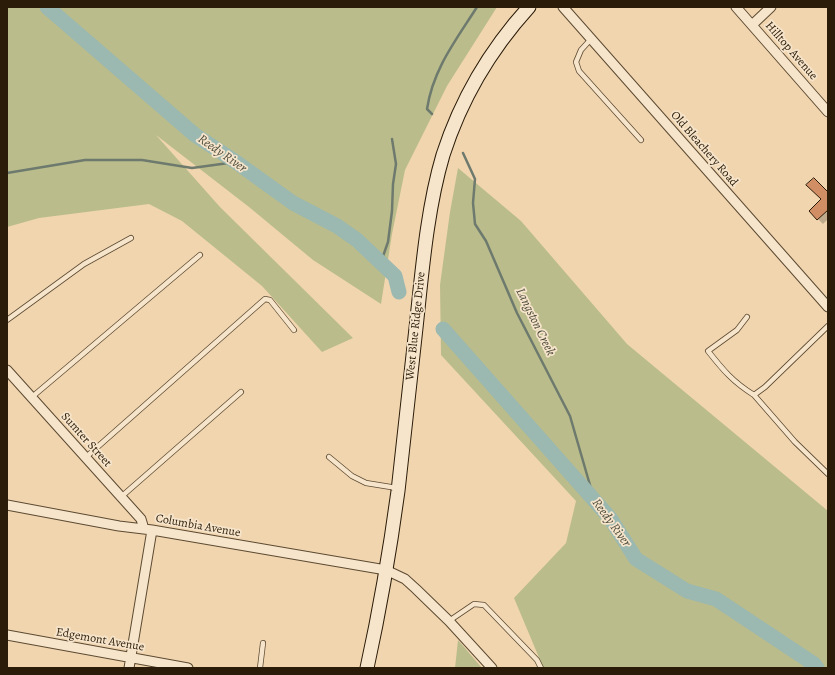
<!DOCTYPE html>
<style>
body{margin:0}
#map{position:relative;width:835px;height:675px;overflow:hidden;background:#f1d5af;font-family:Alegreya,serif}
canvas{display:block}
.frame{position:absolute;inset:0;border:8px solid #2a1c09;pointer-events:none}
</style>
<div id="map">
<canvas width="835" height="675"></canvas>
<div class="frame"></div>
</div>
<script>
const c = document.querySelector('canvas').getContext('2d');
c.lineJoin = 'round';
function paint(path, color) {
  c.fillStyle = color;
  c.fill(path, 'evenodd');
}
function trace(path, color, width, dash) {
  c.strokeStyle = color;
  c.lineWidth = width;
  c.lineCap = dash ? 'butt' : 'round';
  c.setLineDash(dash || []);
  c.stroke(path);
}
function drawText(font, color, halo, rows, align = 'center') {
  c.font = font + ' Alegreya,serif';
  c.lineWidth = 3.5;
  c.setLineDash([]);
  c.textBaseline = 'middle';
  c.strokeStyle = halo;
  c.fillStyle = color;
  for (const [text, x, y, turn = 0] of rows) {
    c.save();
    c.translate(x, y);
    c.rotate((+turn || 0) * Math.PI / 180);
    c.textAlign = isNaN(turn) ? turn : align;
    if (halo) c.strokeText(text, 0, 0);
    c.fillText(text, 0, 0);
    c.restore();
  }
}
paint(new Path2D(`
 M7 7H497L447 86 405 170 392 234 381 304 313 260 249 207 156 135 220 207 353 338 322 352 262 286 182 221 149 204 39 218 7 227Z
 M458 168 521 221 627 344 828 511V668H536L540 660 514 598 566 543 576 501 441 355 440 285 450 212Z
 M458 640 482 668H455Z`), '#babd8b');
paint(new Path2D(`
 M828 194V219L823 224 810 211Z`), '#0003');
trace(new Path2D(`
 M432 114 427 109C433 69 456 40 477 7
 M463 153 475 179 473 203 475 224 486 241 517 313 570 416 594 499
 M7 173 85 160H142L192 168 236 162
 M381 262 388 242 392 211 393 184 396 164 392 139`), '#6e7a6e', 2.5);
trace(new Path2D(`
 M47 7 195 135 236 162 293 203 337 226 357 240 395 276 399 292
 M443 329 610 518 636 559 687 591 716 599 814 664 817 668`), '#9bb8b1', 15);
const building = new Path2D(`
 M814 178 828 192V210L817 220 809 211 821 199 806 185Z`);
paint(building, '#d18e64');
trace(building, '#2a1c09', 1);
const lane = new Path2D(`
 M591 39 581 50 576 62 579 71 641 140
 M747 317 737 330 708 351C723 370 733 382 754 395L765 387 828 326
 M7 320 84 264 131 238
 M754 395 795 442 828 474
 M32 397 200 255
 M329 457 352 476 366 483 397 488
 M85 458 265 299 270 300 294 330
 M121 497 241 392
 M449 621 474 604 484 605 537 660 541 668
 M260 668 263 643`);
const street = new Path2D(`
 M563 7 828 307
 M736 7 828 112
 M752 25 771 7
 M7 370 141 519 144 529
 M7 505 119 526 152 530 386 570 405 579 416 589 449 621 492 668
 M7 635 188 668
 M129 668 152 530`);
const secondary = new Path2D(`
 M367 668C380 609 390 550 398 491 404 437 410 383 416 328 422 272 427 209 443 155 461 99 490 50 529 7`);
trace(lane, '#5c4a32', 6);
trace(street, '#5c4a32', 11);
trace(secondary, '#2a1c09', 15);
trace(lane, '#f6e4cb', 4.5);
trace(street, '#f6e4cb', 9);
trace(secondary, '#f6e4cb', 13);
drawText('12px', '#2a1c09', '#f6e4cb', [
 ["Hilltop Avenue",791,51,49],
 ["Old Bleachery Road",704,149,49],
 ["West Blue Ridge Drive",416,326,-84],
 ["Sumter Street",86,440,48],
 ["Columbia Avenue",198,526,10],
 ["Edgemont Avenue",100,640,10]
]);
drawText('italic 13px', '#4c4b3b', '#f6e4cb', [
 ["Reedy River",222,154,35],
 ["Langston Creek",535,322,64],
 ["Reedy River",611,523,54]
]);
</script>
